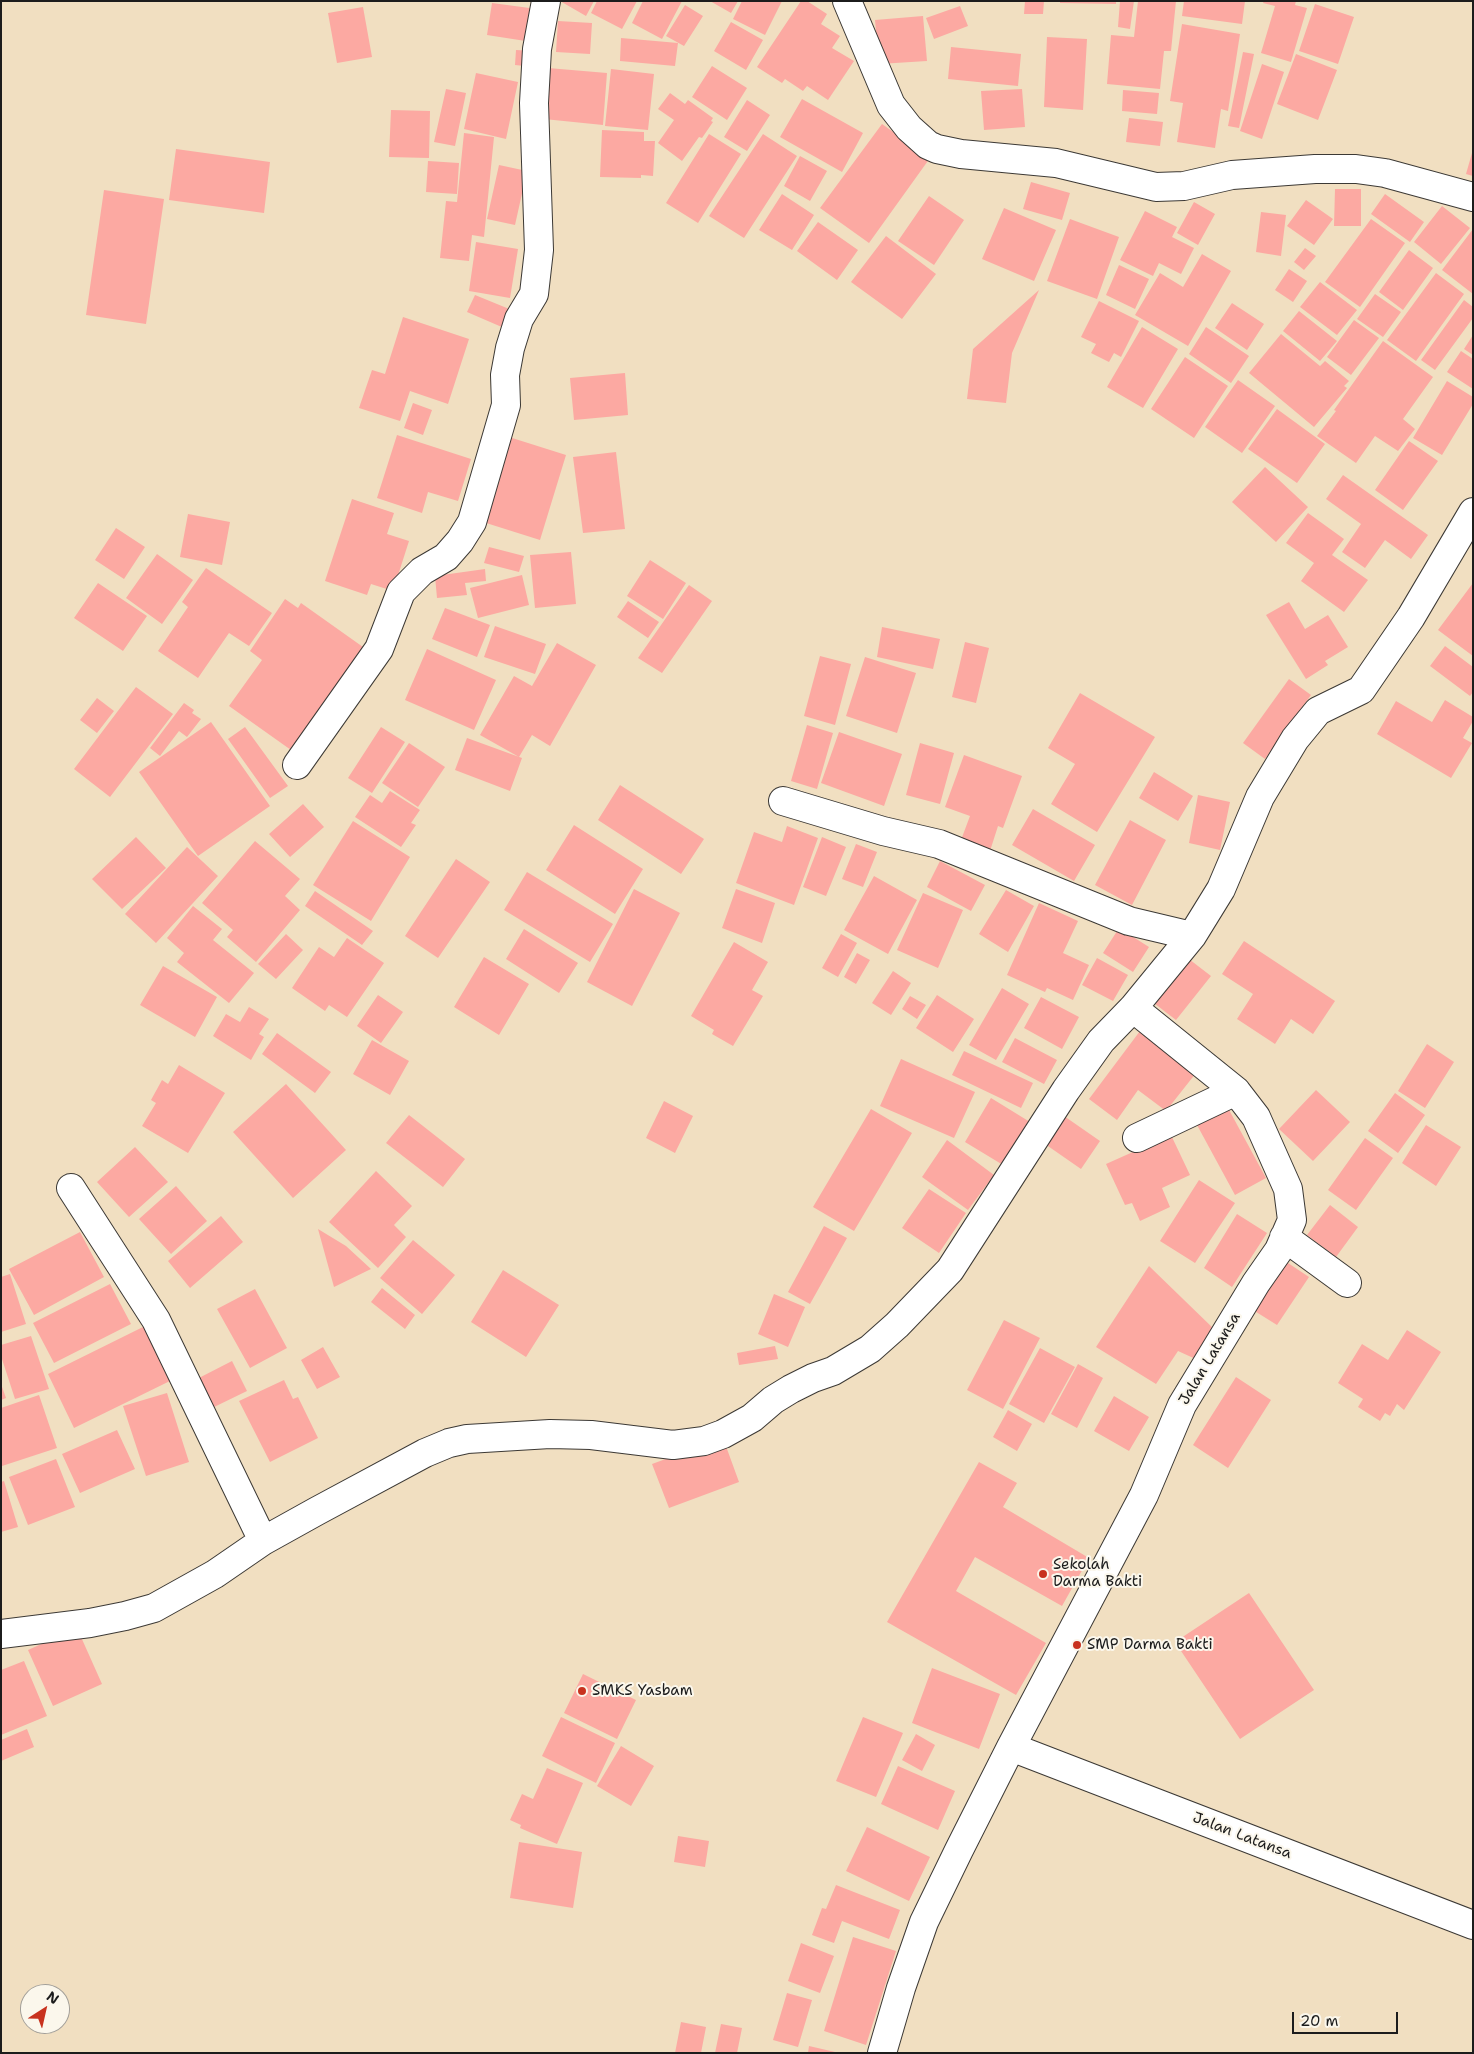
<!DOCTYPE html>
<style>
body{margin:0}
#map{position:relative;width:1474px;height:2054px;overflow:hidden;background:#f1dfc1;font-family:"Shantell Sans",sans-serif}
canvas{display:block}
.frame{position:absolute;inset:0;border:2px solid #1c1c1c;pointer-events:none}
.north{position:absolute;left:20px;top:1984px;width:50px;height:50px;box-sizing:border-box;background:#fbf7ec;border:1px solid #a29f99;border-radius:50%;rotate:35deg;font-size:14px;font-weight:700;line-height:20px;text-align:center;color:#1c1c1c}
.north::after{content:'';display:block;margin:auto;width:18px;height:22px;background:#c8321e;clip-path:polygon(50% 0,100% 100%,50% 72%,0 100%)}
.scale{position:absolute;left:1292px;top:2012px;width:106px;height:22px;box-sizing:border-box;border:2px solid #1c1c1c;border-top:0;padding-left:6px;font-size:15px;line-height:18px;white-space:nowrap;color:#1c1c1c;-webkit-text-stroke:4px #fbf7ec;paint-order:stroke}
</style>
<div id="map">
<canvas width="1474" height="2054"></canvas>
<div class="frame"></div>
<div class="north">N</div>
<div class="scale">20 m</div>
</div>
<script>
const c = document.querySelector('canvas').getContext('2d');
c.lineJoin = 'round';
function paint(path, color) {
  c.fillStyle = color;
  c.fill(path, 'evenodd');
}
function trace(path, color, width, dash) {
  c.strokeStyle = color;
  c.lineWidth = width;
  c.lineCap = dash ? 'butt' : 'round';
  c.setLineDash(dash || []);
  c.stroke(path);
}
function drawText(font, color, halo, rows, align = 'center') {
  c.font = font + ' "Shantell Sans",sans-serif';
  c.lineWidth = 4;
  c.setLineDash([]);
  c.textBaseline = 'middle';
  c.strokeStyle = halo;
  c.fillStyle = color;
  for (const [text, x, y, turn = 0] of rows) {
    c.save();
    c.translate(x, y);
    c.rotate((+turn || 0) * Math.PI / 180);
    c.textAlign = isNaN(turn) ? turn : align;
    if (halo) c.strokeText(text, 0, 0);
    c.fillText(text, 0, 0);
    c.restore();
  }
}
paint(new Path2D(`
 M560 1H594L586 16Z
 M597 1H637L622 29 591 13Z
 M643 1H682L662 39 632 23Z
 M710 1H738L731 13Z
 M742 1H782L765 35 733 19Z
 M801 1H807L827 14 821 24 840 36 832 48 854 61 828 100 807 86 803 91 785 79 782 83 757 67Z
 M1025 1H1044L1043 14H1024Z
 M1060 1H1116V4L1060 3Z
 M1120 1H1134L1130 29 1118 27Z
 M1138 1H1176L1171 51H1164L1160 89 1107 84 1111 35 1134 37Z
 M1184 1H1245L1242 24 1182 16Z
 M1264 1H1296L1295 5 1307 8 1291 62 1261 53 1275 6 1263 3Z
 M492 3 537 9 532 42 487 35Z
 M1315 4 1354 17 1338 64 1299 51Z
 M685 5 703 16 684 46 666 36Z
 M960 6 968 26 934 39 926 18Z
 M363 7 372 57 337 63 328 13Z
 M923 16 927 61 879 64 875 20Z
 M558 21 592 23 590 54 556 52Z
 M731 22 763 40 746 70 714 51Z
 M1182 24 1240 34 1228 111 1221 109 1215 148 1177 142 1183 103 1170 101Z
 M1047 37 1087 39 1083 110 1044 107Z
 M621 38 678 43 675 66 620 61Z
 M951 47 1021 54 1018 86 948 79Z
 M516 50 535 51 534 67 515 65Z
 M1243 52 1254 54 1239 128 1228 126Z
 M1296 54 1337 70 1318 120 1277 104Z
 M1262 64 1284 72 1262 139 1240 131Z
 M712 66 747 88 727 120 692 97Z
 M548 68 607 73 603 125 544 119Z
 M611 69 654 74 648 130 605 126Z
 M476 73 518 82 506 139 464 129Z
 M446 89 466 93 455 146 434 142Z
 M1022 89 1025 127 984 130 981 91Z
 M1123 90 1159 93 1157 114 1122 111Z
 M670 93 685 104 688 100 713 118 711 121 713 122 702 138 699 137 682 161 658 143 674 120 658 109Z
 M802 99 863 133 842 172 780 137Z
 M747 100 770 115 747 151 724 137Z
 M391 110 430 111 429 158 389 157Z
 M1129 118 1163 122 1160 146 1126 142Z
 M882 124 930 158 869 243 820 208Z
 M602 130 644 132V141H655L653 176 641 175V178L600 177Z
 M464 133 494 137 484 237 472 235 469 261 440 258 446 201 457 202Z
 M709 134 741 154 698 223 666 203Z
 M763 134 797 156 744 238 709 216Z
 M176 149 270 162 264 213 169 200Z
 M1472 153H1473V176L1466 174Z
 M800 156 827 171 810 201 784 186Z
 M428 161 459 163 457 194 426 192Z
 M499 165 527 171 515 225 487 219Z
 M1031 182 1070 193 1062 220 1023 209Z
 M1335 189H1361V226H1334Z
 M104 190 164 199 146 324 86 315Z
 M782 194 814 215 792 250 759 230Z
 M1385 194 1424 222 1410 242 1371 214Z
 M929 196 964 220 934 265 898 241Z
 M1306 200 1333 219 1314 245 1287 226Z
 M1194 202 1215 214 1198 245 1177 233Z
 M1442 206 1470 228 1441 264 1414 242Z
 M1004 208 1056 230 1034 281 982 259Z
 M1145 211 1177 227 1172 237 1194 248 1181 274 1159 263 1153 276 1120 260Z
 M1261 212 1286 215 1281 256 1256 252Z
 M1070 219 1119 237 1097 299 1047 281Z
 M1371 219 1405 243 1360 307 1325 282Z
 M818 222 858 250 837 280 797 251Z
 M1473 229V294L1442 270Z
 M886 236 936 274 902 319 851 282Z
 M476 242 518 249 510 298 469 291Z
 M1305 248 1316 256 1304 270 1294 262Z
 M1409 250 1433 268 1403 310 1379 292Z
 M1202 254 1231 271 1188 346 1135 315 1160 273 1183 287Z
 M1119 265 1149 279 1135 309 1106 295Z
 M1289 269 1307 281 1293 302 1275 290Z
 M1436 273 1464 294 1416 361 1387 340Z
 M1320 282 1357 310 1337 335 1300 307Z
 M1039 290 1012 353 1006 403 967 399 973 349Z
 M1375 294 1401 312 1383 337 1357 319Z
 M475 295 519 313 511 331 467 312Z
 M1464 300 1473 307V318L1435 370 1421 360Z
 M1099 301 1139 321 1121 357 1114 353 1109 362 1091 353 1096 344 1081 337Z
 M1232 303 1264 324 1247 350 1215 328Z
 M1299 311 1337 341 1320 361 1283 331Z
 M403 317 469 339 448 404 410 391 400 421 359 408 372 370 385 374Z
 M1354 320 1379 338 1351 375 1327 357Z
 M1142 327 1178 349 1143 408 1107 387Z
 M1206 327 1249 356 1231 383 1189 354Z
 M1281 334 1320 366 1325 361 1349 381 1344 386 1347 388 1314 427 1249 373Z
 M1473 335V355L1464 349Z
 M1383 341 1433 377 1403 419 1415 429 1398 451 1375 436 1356 463 1317 436 1336 411 1334 410Z
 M1461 351 1473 359V389L1447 372Z
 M1185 357 1228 386 1194 438 1151 409Z
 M625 373 628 415 574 420 570 378Z
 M1238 380 1275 406 1242 453 1205 427Z
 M1447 381 1473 397V404L1442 455 1413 438Z
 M413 403 432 410 423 435 404 428Z
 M1277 409 1325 444 1297 483 1248 449Z
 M397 435 471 459 458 501 428 492 422 513 377 498Z
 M509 437 566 455 540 540 483 522Z
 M1409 441 1438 461 1403 510 1375 490Z
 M616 452 625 529 583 533 573 457Z
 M1265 467 1308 507 1276 542 1232 502Z
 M1343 475 1428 535 1411 559 1385 540 1365 568 1342 552 1361 524 1326 499Z
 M352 499 394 513 387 534 409 541 393 591 371 584 367 595 325 581Z
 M1308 513 1344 539 1332 555 1368 580 1344 612 1301 581 1314 563 1286 543Z
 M188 514 230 522 222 565 180 557Z
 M116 528 145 547 124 579 95 560Z
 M489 547 524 556 519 572 484 563Z
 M571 552 576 604 535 608 530 555Z
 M157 554 193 580 162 624 126 598Z
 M650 560 686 583 663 619 627 596Z
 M206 568 272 613 249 646 229 633 198 678 158 651 188 607 182 602Z
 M485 569 486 581 465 583 467 595 437 598 435 576Z
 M522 575 529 605 478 618 470 588Z
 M98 583 147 616 123 651 74 618Z
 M1473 583V656L1438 630Z
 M689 585 712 601 662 673 638 658Z
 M285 599 298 608 301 603 363 647 291 750 229 706 262 660 250 651Z
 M628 601 659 622 648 638 617 617Z
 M1289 602 1305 629 1328 615 1348 647 1325 661 1328 665 1306 679 1266 615Z
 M445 608 490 625 477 657 432 639Z
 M495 626 546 644 535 674 484 657Z
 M882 627 940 639 933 669 877 657Z
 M965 642 989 648 976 703 952 697Z
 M557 643 596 665 550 746 532 735 519 757 480 735 514 676 532 686Z
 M1445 646 1473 667V692L1470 696 1430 666Z
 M427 649 496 680 474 730 405 700Z
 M820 656 851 664 835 725 804 716Z
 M865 657 916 673 897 733 846 716Z
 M1289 679 1311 695 1265 759 1243 743Z
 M136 687 173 714 110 797 74 769Z
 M1080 693 1155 737 1097 832 1051 804 1075 764 1048 748Z
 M97 698 114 711 97 733 80 720Z
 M1445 700 1473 717V721L1463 738 1472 743 1451 778 1377 734 1396 701 1432 722Z
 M184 703 194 710 192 713 201 719 187 737 179 731 160 756 150 748Z
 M211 722 270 806 198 856 139 772Z
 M807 725 833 733 817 789 791 781Z
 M245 727 288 786 270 798 228 739Z
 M381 727 405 742 372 793 348 778Z
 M839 732 902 754 884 806 821 783Z
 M467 738 522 758 510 791 455 770Z
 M409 743 445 767 418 807 382 783Z
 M920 743 954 753 940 804 906 795Z
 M964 755 1022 776 1003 828 998 826 990 851 961 840 970 816 945 807Z
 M1154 772 1193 796 1178 821 1139 798Z
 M620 785 704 839 681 874 598 820Z
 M390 791 420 810 411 823 416 825 401 847 355 817 370 795 382 803Z
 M1198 795 1230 802 1220 850 1189 843Z
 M303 804 324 827 290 857 269 834Z
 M1033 809 1095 845 1074 881 1012 845Z
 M1130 820 1166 840 1132 905 1095 885Z
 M353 821 410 857 371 921 313 885Z
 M574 825 643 869 615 914 546 870Z
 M787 826 818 838 794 905 736 883 754 832 782 842Z
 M136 837 166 868 122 909 92 879Z
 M822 837 846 847 826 896 803 887Z
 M255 841 300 879 285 896 300 910 256 962 227 937 233 930 202 903Z
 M856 844 877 852 863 887 842 879Z
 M187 847 218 876 156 943 125 914Z
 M456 859 490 882 438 958 405 936Z
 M940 861 985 885 971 911 927 887Z
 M527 872 613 924 590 962 504 910Z
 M874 876 917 900 888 954 844 930Z
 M634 889 680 913 632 1006 587 982Z
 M736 889 775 903 762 943 722 928Z
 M1006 890 1034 906 1008 952 979 934Z
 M315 891 373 931 362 945 305 906Z
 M923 893 963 910 938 968 897 950Z
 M1039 903 1078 921 1063 953 1089 965 1073 1000 1047 988 1045 992 1007 975Z
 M193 906 222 929 213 940 254 973 229 1003 177 962 184 953 167 938Z
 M1119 928 1149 947 1133 972 1103 953Z
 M524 929 578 963 559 993 506 959Z
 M286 934 303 950 276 979 258 964Z
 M841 934 857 943 838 977 822 968Z
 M347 938 384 963 347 1017 329 1005 325 1011 292 988 319 947 334 957Z
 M1244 941 1335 1001 1313 1034 1291 1019 1275 1044 1237 1019 1253 994 1222 974Z
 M734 942 768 962 752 990 763 996 733 1046 712 1034 714 1030 691 1016Z
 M857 953 870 960 856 984 844 977Z
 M1185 956 1211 976 1176 1020 1150 1000Z
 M484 957 529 984 499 1035 454 1007Z
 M1097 958 1128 975 1113 1001 1082 985Z
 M163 966 217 997 195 1037 140 1005Z
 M893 971 911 983 891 1015 872 1003Z
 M1002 988 1029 1004 996 1060 969 1045Z
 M378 995 403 1012 381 1043 357 1026Z
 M937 995 974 1019 953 1052 916 1028Z
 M910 996 926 1005 917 1019 902 1009Z
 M1041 997 1079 1017 1062 1049 1024 1028Z
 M249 1007 269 1019 259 1034 264 1037 251 1060 213 1036 226 1014 240 1022Z
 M1140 1031 1196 1073 1166 1111 1138 1090 1117 1120 1089 1099Z
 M277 1033 331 1072 315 1093 262 1054Z
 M1015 1038 1057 1060 1044 1084 1002 1062Z
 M372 1040 409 1061 390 1095 353 1074Z
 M1427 1044 1454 1062 1425 1108 1398 1091Z
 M964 1051 1033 1083 1021 1108 952 1075Z
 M901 1059 975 1092 954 1138 880 1106Z
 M179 1065 225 1093 188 1153 142 1126 156 1103 151 1100 162 1080 168 1084Z
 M286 1084 346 1150 293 1198 233 1132Z
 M1316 1090 1350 1122 1313 1161 1279 1129Z
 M1395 1093 1425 1115 1398 1153 1368 1131Z
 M991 1098 1030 1122 1003 1165 965 1142Z
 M664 1101 693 1116 675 1153 646 1138Z
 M1228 1108 1266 1178 1235 1195 1197 1125Z
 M871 1109 912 1133 854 1231 813 1207Z
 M409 1115 465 1159 443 1187 386 1143Z
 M1064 1116 1100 1141 1081 1169 1045 1144Z
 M1426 1125 1461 1147 1436 1186 1402 1163Z
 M1171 1135 1190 1175 1162 1188 1170 1207 1140 1221 1132 1203 1125 1205 1106 1164Z
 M1365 1138 1393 1158 1356 1210 1328 1190Z
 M947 1140 994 1175 968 1210 922 1177Z
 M135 1147 168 1182 129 1217 97 1182Z
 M376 1171 412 1206 394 1225 406 1237 378 1268 329 1222Z
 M1199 1180 1235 1203 1195 1263 1160 1241Z
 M176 1186 207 1221 171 1254 139 1219Z
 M929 1189 966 1213 939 1253 902 1228Z
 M1330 1205 1358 1227 1336 1257 1307 1235Z
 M1237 1214 1267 1233 1232 1287 1204 1268Z
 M221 1216 243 1242 190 1288 168 1261Z
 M824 1226 847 1238 810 1304 788 1292Z
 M318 1229 346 1246 371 1269 334 1287Z
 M80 1232 104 1277 34 1315 9 1269Z
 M413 1240 455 1275 422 1314 380 1278Z
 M1285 1261 1309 1277 1277 1325 1253 1310Z
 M1149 1266 1215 1330 1200 1361 1178 1351 1156 1384 1096 1347Z
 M503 1270 559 1305 526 1357 471 1322Z
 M10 1274 26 1324 1 1332V1277Z
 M110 1284 131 1324 54 1363 33 1323Z
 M382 1288 415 1315 405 1329 371 1302Z
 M255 1289 287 1348 250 1368 217 1309Z
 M774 1294 805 1307 788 1347 758 1334Z
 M1004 1320 1040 1338 1003 1409 967 1390Z
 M145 1326 172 1380 74 1428 48 1374Z
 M1407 1330 1441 1352 1404 1410 1397 1404 1390 1416 1385 1413 1380 1421 1358 1407 1363 1399 1338 1383 1362 1344 1388 1360Z
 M31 1336 49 1389 15 1399 1 1356V1345Z
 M775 1346 778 1359 739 1365 737 1353Z
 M323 1347 340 1377 317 1389 301 1360Z
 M1040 1348 1075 1367 1044 1423 1009 1404Z
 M232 1361 247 1391 210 1409 195 1380Z
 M1078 1364 1103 1378 1077 1428 1051 1414Z
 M1236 1377 1271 1400 1228 1468 1193 1445Z
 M284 1380 293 1399 298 1397 318 1438 270 1462 239 1401Z
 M1 1384 6 1398 1 1400Z
 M167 1393 189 1462 146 1476 123 1406Z
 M39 1395 57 1448 2 1466 1 1408Z
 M1114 1396 1149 1417 1129 1451 1094 1431Z
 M1008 1410 1032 1424 1017 1451 993 1437Z
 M117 1430 135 1469 80 1493 62 1454Z
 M723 1438 739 1482 669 1508 652 1464Z
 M56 1459 75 1507 28 1525 9 1477Z
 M979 1462 1017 1483 1003 1507 1089 1558 1062 1606 975 1557 956 1591 1046 1643 1016 1695 887 1622Z
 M4 1481 18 1527 1 1532V1482Z
 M1249 1593 1314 1690 1240 1739 1175 1642Z
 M77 1628 102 1684 53 1706 28 1650Z
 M24 1661 47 1716 1 1735V1670Z
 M932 1668 1000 1694 979 1749 912 1723Z
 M583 1674 636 1700 617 1739 564 1713Z
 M561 1717 615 1743 596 1783 542 1756Z
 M863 1717 903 1733 876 1797 836 1781Z
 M27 1729 34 1747 1 1761V1740Z
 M916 1734 935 1745 922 1771 902 1760Z
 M621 1746 654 1766 631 1806 597 1786Z
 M898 1766 955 1791 938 1830 881 1804Z
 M547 1768 583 1783 557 1844 520 1828 521 1825 510 1820 522 1794 533 1799Z
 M867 1827 930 1857 909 1901 846 1871Z
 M678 1836 709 1841 705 1867 674 1862Z
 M519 1842 582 1852 573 1908 510 1898Z
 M836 1885 900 1910 889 1939 842 1921 834 1943 812 1935 822 1908 826 1909Z
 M853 1937 896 1951 866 2045 824 2031Z
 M801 1943 834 1956 820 1993 788 1981Z
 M787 1993 812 2000 798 2047 773 2040Z
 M681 2022 706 2027 701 2053H675Z
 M721 2024 742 2028 737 2053H715Z
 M809 2046 835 2052V2053H808Z`), '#fca9a2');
const minor = new Path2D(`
 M847 1 891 105 909 128 928 145 937 149 961 154 1056 163 1156 187 1184 186 1232 175 1315 169H1356L1385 173 1473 197
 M297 765 379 649 401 592 422 571 446 557 460 541 472 522 506 405 505 375 510 348 519 319 534 294 539 250 534 103 537 49 546 1
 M783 801 883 831 939 844 1129 921 1192 936
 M1137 1138 1236 1091
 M71 1188 156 1320 263 1541
 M1284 1237 1347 1283
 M1 1634 90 1623 125 1616 154 1608 215 1574 263 1541 317 1511 425 1453 449 1443 467 1439 550 1434 591 1435 673 1445 704 1441 723 1434 752 1418 773 1400 791 1389 813 1378 833 1371 870 1349 897 1325 950 1270 1066 1090 1101 1041 1133 1008 1192 936 1221 889 1260 797 1295 739 1318 711 1361 690 1411 617 1473 512
 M1011 1747 1473 1925
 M882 2053 901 1988 924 1922 959 1850 1011 1747 1144 1495 1182 1405 1256 1283 1279 1250 1292 1220 1288 1189 1256 1117 1236 1091 1133 1008`);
trace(minor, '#3c3935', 30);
trace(minor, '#fff', 28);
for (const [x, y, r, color] of [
 [1043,1574,5,"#c8321e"],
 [1077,1645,5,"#c8321e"],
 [582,1691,5,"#c8321e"]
]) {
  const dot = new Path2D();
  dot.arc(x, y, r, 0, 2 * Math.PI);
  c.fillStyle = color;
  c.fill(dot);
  trace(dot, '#fbf7ec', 2);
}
drawText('15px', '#1c1c1c', '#fbf7ec', [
 ["Jalan Latansa",1210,1359,-59],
 ["Jalan Latansa",1242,1836,21]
]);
drawText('15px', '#1c1c1c', '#fbf7ec', [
 ["Sekolah",1053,1565],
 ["Darma Bakti",1053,1582],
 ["SMP Darma Bakti",1087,1645],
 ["SMKS Yasbam",592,1691]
], 'left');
</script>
